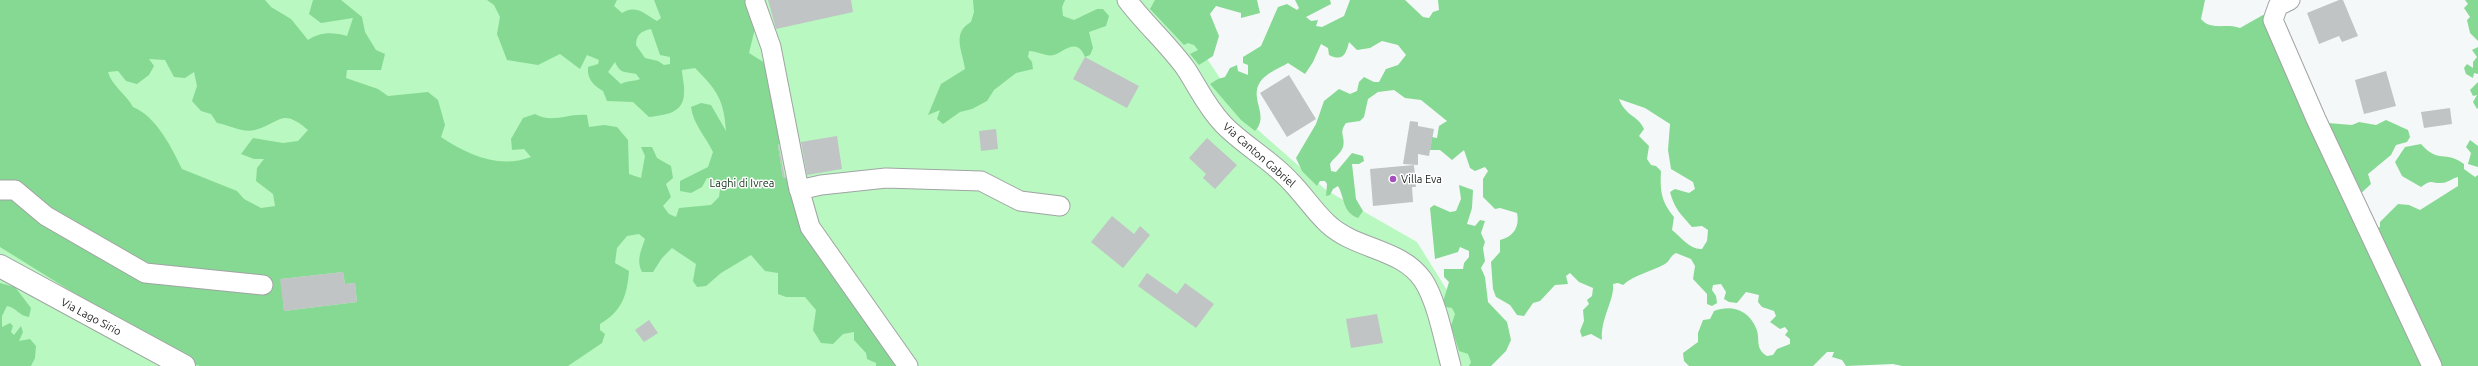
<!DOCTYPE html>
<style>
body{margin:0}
canvas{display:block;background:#f4f8f8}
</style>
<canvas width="2478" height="366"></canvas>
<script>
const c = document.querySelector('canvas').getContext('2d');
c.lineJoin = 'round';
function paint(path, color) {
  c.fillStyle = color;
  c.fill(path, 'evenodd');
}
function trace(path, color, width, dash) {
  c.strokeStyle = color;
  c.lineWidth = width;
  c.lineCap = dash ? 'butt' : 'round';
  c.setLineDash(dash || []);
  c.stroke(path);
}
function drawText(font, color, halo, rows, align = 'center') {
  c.font = font + ' Ubuntu,sans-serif';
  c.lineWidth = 3;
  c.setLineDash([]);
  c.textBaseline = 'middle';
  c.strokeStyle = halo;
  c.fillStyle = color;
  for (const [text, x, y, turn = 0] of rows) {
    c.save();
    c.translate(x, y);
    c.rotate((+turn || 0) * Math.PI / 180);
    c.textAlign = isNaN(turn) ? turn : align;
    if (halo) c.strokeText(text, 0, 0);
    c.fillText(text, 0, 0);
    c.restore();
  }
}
paint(new Path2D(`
 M0 0H1172L1192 36 1249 122 1326 190 1417 242 1470 327 1484 366H0Z`), '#b9f8c0');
paint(new Path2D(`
 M0 0H265L271 7 291 19 308 40C321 32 332 32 347 36L353 18 321 23 309 14 313 0H341L362 17 365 32 376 50 385 54 381 70H347L346 78 378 89 388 96 428 92 438 100 445 125 441 137C468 155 499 169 531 157L524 149 512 150 511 139 523 118 535 114C552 124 568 113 587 115L589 127 604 125 617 127 628 140 629 174 641 178 645 156 641 147H652L657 158 671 166 673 178 666 184 671 197 663 206 669 214 676 217 679 208 711 205 719 197 721 182 707 178 702 187 691 193 680 191V181L708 167 713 152C706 137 693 124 691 107L701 103 711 105 726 131C724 100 717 90 695 68L682 70C682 78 685 85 684 93 684 114 664 115 649 117L633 102 607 101 603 91C593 85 587 79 588 67L598 64 599 60 587 55 580 69 560 54 538 65 507 60 497 34 500 17 494 5 487 0H617L614 6 622 13C636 4 645 14 657 21L661 18 654 0H745L747 9 757 20 749 53 765 63 781 138 778 146 783 178 790 177 904 366H876V363L867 359 866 353 854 340V332L843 334 833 344 821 343 813 330 816 310 805 297H786L778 294V273L765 271 751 255 721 273 706 286 697 287 693 281 696 264 672 248 662 258 653 272H642C636 260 641 251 645 239L639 234 627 236 617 248 615 263 629 271C627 296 622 311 600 324V330L605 334 602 343 568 366H200L185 362 0 247ZM651 29 660 55 670 57V64L664 65 658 61 645 58 636 45C636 35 641 31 651 29ZM149 59 165 60 174 77 185 78 194 72 197 86 192 101 201 111 211 114 217 123C230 125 242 133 255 130 281 123 281 107 308 130L298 141 283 143 253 138 241 154 254 159H264L257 168 256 181 273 194 275 206 261 208 244 199 237 191 182 169C172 148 156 116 133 107 126 94 112 86 108 72L118 71 126 81 137 84 149 75 154 66ZM615 62C621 75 625 71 636 74L640 79C633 82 628 80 621 84L608 72ZM343 272 345 284 355 283 357 302 284 311 281 279Z
 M973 0H1065L1062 7 1063 16 1074 20 1097 9H1103L1109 16 1106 26 1089 32 1093 48 1090 55 1085 57C1077 37 1065 51 1054 55 1046 57 1038 51 1029 51L1028 57 1032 62 1033 69 1016 73 994 90 987 101 972 109 960 112 943 124 937 119 940 110 928 115 941 84 965 69C963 52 951 33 971 22L974 12Z
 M1155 0H1257L1260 13 1241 18V13L1216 6 1210 14 1219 36 1213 56 1199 65 1190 54 1198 50 1194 45 1188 43 1184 45 1150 9Z
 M1295 0H1330L1331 4 1306 17 1311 21 1318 20 1316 26 1322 27 1344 16 1350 0H1405L1423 17 1429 18 1433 12 1439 10 1438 0H2205L2201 19C2211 31 2226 23 2240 28L2263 15 2267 16 2328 123 2352 125 2359 122 2376 125 2386 120 2408 130 2410 137 2407 142 2396 145 2391 155 2368 174 2371 184 2358 196 2376 228 2380 227V222L2398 204 2409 205 2420 210 2458 186V177C2453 178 2447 183 2442 183 2431 184 2433 178 2421 187L2402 176 2395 162 2405 147 2421 144C2438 164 2446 150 2464 164V169L2475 177 2478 175V366H1902L1893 364 1846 366 1842 360 1832 357 1834 352H1827L1813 366H1689L1684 361 1683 353 1698 342V333L1703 320 1710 319 1714 311C1731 304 1749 310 1756 328 1761 339 1754 348 1767 356L1773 355 1777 349 1790 344V339L1785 335 1788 331 1785 327 1780 329 1770 322 1776 316 1774 311 1762 307 1758 302 1759 295 1746 292 1737 303 1729 302 1724 299 1726 292 1721 284 1713 285 1712 290 1716 296 1717 303 1712 306 1707 304V294L1693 279 1695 266 1691 259 1676 253C1670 256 1670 261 1665 264 1651 272 1635 274 1623 285L1618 283 1613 284C1615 299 1600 319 1602 340L1591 334 1582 337 1580 331 1584 321 1583 310 1589 304 1587 300 1592 296 1593 288 1579 282 1570 273 1566 276 1568 284 1555 285 1540 301 1533 303 1524 316 1517 315 1510 305 1496 297 1493 289 1491 262 1500 252V240C1513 237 1520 227 1517 213L1500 208 1495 209 1483 197V179L1488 171 1485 167 1475 171 1470 168 1464 150 1452 160 1440 150H1430L1432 137 1437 138 1439 126 1447 121 1421 100 1405 98 1394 90 1378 92 1368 99 1364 117 1360 121 1346 123C1338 134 1346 136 1343 147 1340 155 1334 157 1330 164L1331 171 1336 172 1352 153 1363 156 1364 161 1359 164H1352L1356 199 1363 211 1358 218C1342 212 1345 198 1338 186L1333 189 1330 195 1326 196 1327 184 1325 181H1320L1317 186 1302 171 1296 158 1316 124 1324 101 1339 89 1350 94 1357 91 1359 82 1364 77 1374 82H1379L1386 69 1398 65 1406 55 1398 45 1382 41 1370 48 1357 50 1349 42C1346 54 1343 62 1329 55L1328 48 1321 44 1313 62 1305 74 1288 63C1280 68 1266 73 1260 82 1249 99 1270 116 1255 131L1241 120 1210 84 1218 79 1225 77 1230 68 1237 65 1238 71 1248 75V65L1243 63V57L1261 46 1278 7 1287 4 1297 10 1299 8ZM1619 99 1645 108 1670 124 1668 150 1671 169 1693 182 1695 189 1689 193 1675 189 1670 192C1675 210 1681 214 1692 227L1702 226 1708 230 1707 241 1702 249C1690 250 1681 237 1672 230L1674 217C1661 201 1660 191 1661 171L1656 166 1651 165 1647 159 1649 146 1639 136 1644 129C1638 115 1626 117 1619 99Z
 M2460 0H2478V41L2470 33 2467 20 2470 17 2464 8 2468 4 2465 0Z
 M2478 47V74L2474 73 2473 78 2466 74 2464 68 2467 64 2473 68V62L2477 57 2472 50Z
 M2478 82V108L2477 109 2473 102 2477 95 2473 96 2470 90Z
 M2470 140 2478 146V167L2468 164 2471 153 2466 147Z
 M1459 185 1473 190 1472 208 1467 224 1475 226 1480 220 1485 221 1481 233 1485 242 1483 248 1485 261 1481 268 1485 277 1488 302 1507 322 1511 340 1506 351 1491 366H1469L1471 362 1468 354 1459 351 1451 326 1455 314 1452 308 1446 307 1443 302 1449 282 1444 277V269H1463L1464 263 1469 257V251L1460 247 1458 252 1435 259 1430 208 1434 205 1450 212 1456 211 1461 199Z
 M0 283 15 287 31 308 29 317C19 316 17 308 7 306L2 316V327L10 323 13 326 11 332 14 335 21 326 23 332 19 341 30 339 36 346 35 358 31 366H0Z`), '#86d992');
paint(new Path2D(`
 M768 0H851L853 12 776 29Z
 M2339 0H2343L2358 36 2342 42 2339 36 2319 44 2307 13Z
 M1085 57 1139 86 1127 108 1073 79Z
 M2386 71 2396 106 2364 114 2355 80Z
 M1289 75 1316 119 1287 137 1260 93Z
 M2450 108 2452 124 2424 128 2421 112Z
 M1410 121 1418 122V126L1434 129 1429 156 1418 154V165L1403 164Z
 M996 129 998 149 981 151 979 131Z
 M837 136 842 169 807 175 801 142Z
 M1207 138 1237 165 1215 189 1203 178 1206 174 1189 158Z
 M778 146H779L785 178H783Z
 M1414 165 1416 187H1412L1413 202 1373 206 1370 169Z
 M1112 216 1134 234 1140 226 1150 235 1123 268 1091 242Z
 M343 272 345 284 355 283 357 302 284 311 280 279Z
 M1147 273 1177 294 1185 283 1214 304 1196 328 1138 286Z
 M1377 314 1383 343 1351 348 1346 319Z
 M649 320 658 333 644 342 635 330Z`), '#c0c4c5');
const minor = new Path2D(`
 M1127 0C1145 24 1169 45 1186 69 1199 89 1206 106 1223 124 1243 145 1270 159 1290 181 1303 194 1314 211 1328 224 1356 250 1401 248 1423 280 1437 301 1444 341 1451 366
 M2290 0 2278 6 2273 20 2316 119 2432 366
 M755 2 771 47 798 185 810 227 908 366
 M0 190H15L46 216 145 273 263 285
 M799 190 821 185 886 178 981 181 1020 201 1060 206`);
const major = new Path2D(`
 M0 266 184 366`);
trace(minor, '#a0a4a4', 21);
trace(major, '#a0a4a4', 24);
trace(minor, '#fff', 19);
trace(major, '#fff', 22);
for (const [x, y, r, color] of [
 [1393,179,4,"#a54fbd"]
]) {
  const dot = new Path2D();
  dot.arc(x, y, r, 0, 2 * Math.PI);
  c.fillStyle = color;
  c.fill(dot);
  trace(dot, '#fff', 1.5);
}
drawText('11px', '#1e1f1f', '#fff', [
 ["Via Canton Gabriel",1259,155,41],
 ["Via Lago Sirio",91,317,28]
]);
drawText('11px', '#1e1f1f', '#fff', [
 ["Villa Eva",1401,179]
], 'left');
drawText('11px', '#113318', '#fff', [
 ["Laghi di Ivrea",742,183]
]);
</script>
